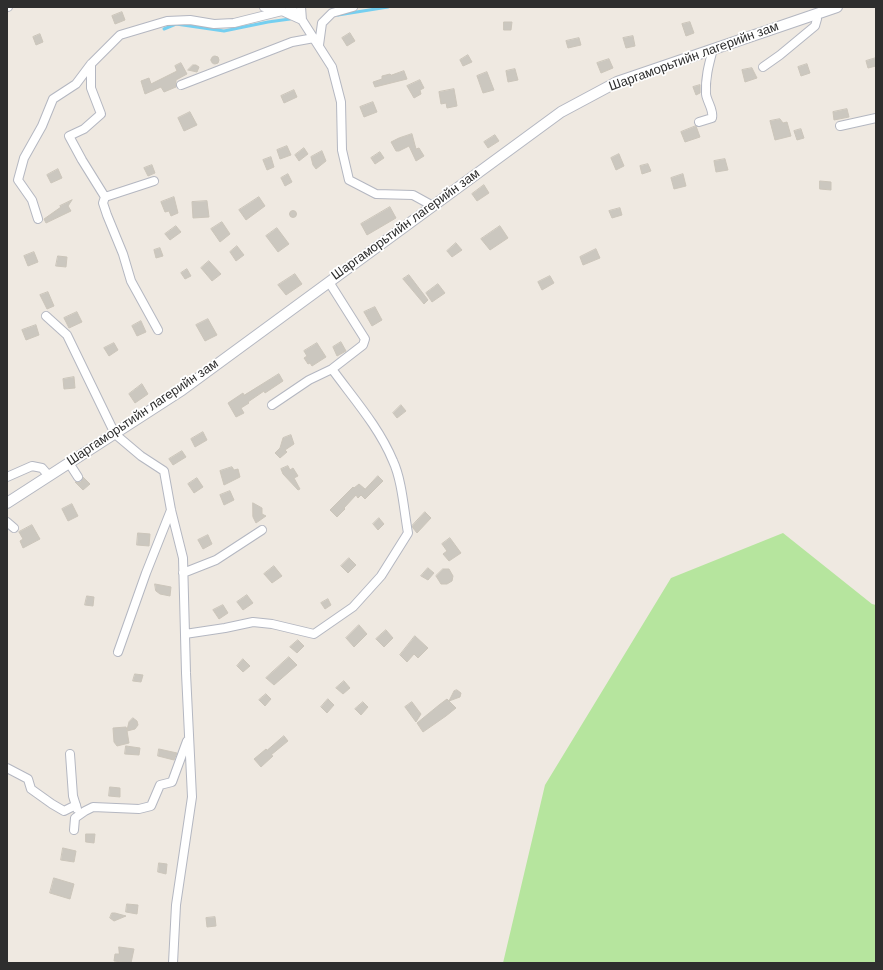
<!DOCTYPE html>
<meta charset="utf-8">
<style>
body{margin:0}
#map{position:relative;width:883px;height:970px;overflow:hidden;background:#efe9e1;font-family:Poppins,sans-serif}
canvas{display:block}
.frame{position:absolute;inset:0;border:8px solid #2e2e2e;pointer-events:none}
</style>
<div id="map">
<canvas width="883" height="970"></canvas>
<div class="frame"></div>
</div>
<script>
const c = document.querySelector('canvas').getContext('2d');
c.lineJoin = 'round';
function paint(path, color) {
  c.fillStyle = color;
  c.fill(path, 'evenodd');
}
function trace(path, color, width, dash) {
  c.strokeStyle = color;
  c.lineWidth = width;
  c.lineCap = dash ? 'butt' : 'round';
  c.setLineDash(dash || []);
  c.stroke(path);
}
function drawText(font, color, halo, rows, align = 'center') {
  c.font = font + ' Poppins,sans-serif';
  c.lineWidth = 3.5;
  c.setLineDash([]);
  c.textBaseline = 'middle';
  c.strokeStyle = halo;
  c.fillStyle = color;
  for (const [text, x, y, turn = 0] of rows) {
    c.save();
    c.translate(x, y);
    c.rotate((+turn || 0) * Math.PI / 180);
    c.textAlign = isNaN(turn) ? turn : align;
    if (halo) c.strokeText(text, 0, 0);
    c.fillText(text, 0, 0);
    c.restore();
  }
}
paint(new Path2D(`
 M783 533 872 604 876 605V963H503L545 785 671 578Z`), '#b6e59e');
trace(new Path2D(`
 M338 15 388 7
 M164 29 176 24 224 31 268 22 290 19`), '#75cff0', 3);
const building = new Path2D(`
 M122 12 125 20 115 24 112 16Z
 M504 22H512L511 30H504Z
 M690 22 694 33 686 36 682 24Z
 M350 33 355 41 347 46 342 38Z
 M40 34 43 42 36 45 33 37Z
 M633 36 635 46 626 48 623 38Z
 M579 38 581 45 568 48 566 41Z
 M468 55 472 62 463 66 460 60Z
 M211 60a4 4 0 1 1 8 0a4 4 0 1 1-8 0Z
 M876 58V66L868 68 866 61Z
 M609 59 613 68 601 73 597 63Z
 M181 63 187 74 176 80V87L164 92 161 87 145 94 141 81 149 78 151 84 177 71 175 66Z
 M807 64 810 73 801 76 798 67Z
 M193 65H196L199 67 197 72 188 70Z
 M752 68 757 78 745 82 742 70Z
 M515 69 518 80 508 82 506 71Z
 M404 71 407 79 375 87 373 82 382 79V76L390 74 391 75Z
 M487 72 494 90 483 93 477 76Z
 M420 80 424 88 420 90 421 94 414 98 407 86Z
 M700 85V93L696 95 693 87Z
 M454 89 457 106 447 108 446 103 441 104 439 92Z
 M294 90 297 97 284 103 281 96Z
 M373 102 377 112 364 117 360 107Z
 M847 109 849 117 834 120 833 112Z
 M190 112 197 125 184 131 178 118Z
 M780 119 783 123 787 122 791 136 775 140 770 121Z
 M696 126 700 137 685 142 681 132Z
 M801 129 804 138 797 140 794 131Z
 M412 134 416 149 419 148 424 156 416 161 409 146 399 151H396L391 142 399 138Z
 M495 135 499 141 488 148 484 142Z
 M287 146 291 155 280 159 277 150Z
 M304 148 308 154 299 161 295 155Z
 M322 151 326 161 316 169 313 165 311 157Z
 M380 152 384 158 375 164 371 158Z
 M619 154 624 166 616 170 611 158Z
 M271 157 274 167 267 170 263 160Z
 M725 159 728 170 716 172 714 161Z
 M648 164 651 171 642 174 640 166Z
 M152 165 155 173 148 176 144 168Z
 M58 169 62 178 51 183 47 175Z
 M288 174 292 182 285 186 281 178Z
 M683 174 686 186 674 189 671 178Z
 M820 181 831 182V190L820 189Z
 M484 185 489 193 477 201 472 194Z
 M174 197 178 213 171 216 169 211 165 212 161 202Z
 M259 197 265 206 246 220 239 210Z
 M72 200 68 206 71 211 46 223 44 219 61 207 60 206Z
 M207 201 209 217 193 218 192 202Z
 M390 207 396 218 367 235 361 224Z
 M620 208 622 215 612 218 609 211Z
 M289.5 214a3.5 3.5 0 1 1 7 0a3.5 3.5 0 1 1-7 0Z
 M222 222 230 234 220 242 211 229Z
 M176 226 181 232 170 240 165 234Z
 M500 226 508 238 490 250 481 239Z
 M277 228 289 244 278 252 266 236Z
 M456 243 462 250 452 257 447 251Z
 M237 246 244 255 236 261 230 252Z
 M160 248 163 256 156 258 154 250Z
 M596 249 600 258 583 265 580 257Z
 M34 252 38 262 28 266 24 256Z
 M58 256 67 257 66 267 56 266Z
 M209 261 221 274 212 281 201 268Z
 M187 269 191 276 185 279 181 273Z
 M295 274 302 284 286 295 278 285Z
 M409 275 428 300 424 304 403 279Z
 M550 276 554 283 542 290 538 282Z
 M438 284 445 293 432 302 426 293Z
 M48 292 54 306 47 309 40 295Z
 M375 307 382 320 372 326 364 312Z
 M77 312 82 322 69 328 64 318Z
 M208 319 217 335 205 341 196 325Z
 M141 321 146 332 137 336 132 326Z
 M36 325 39 335 26 340 22 330Z
 M341 342 346 351 337 356 333 347Z
 M114 343 118 350 109 356 104 348Z
 M317 343 326 357 312 366 310 363 308 364 304 358 307 356 304 351Z
 M279 374 283 381 265 393 264 391 248 402 249 403 241 408 244 413 236 417 228 403 243 393 244 395Z
 M74 377 75 388 64 389 63 379Z
 M142 384 148 394 135 403 129 394Z
 M401 405 406 411 397 418 393 413Z
 M203 432 207 440 195 447 191 439Z
 M291 435 294 444 285 450 287 452 280 458 275 453 280 448 283 438Z
 M182 451 186 457 173 465 169 459Z
 M288 466 290 470 293 468 298 476 294 478 300 489 298 490 283 474 281 469Z
 M232 467 234 470 238 469 240 477 224 485 220 471Z
 M378 476 383 481 365 499 361 495 358 498 356 495 344 508 345 509 337 517 330 510 353 487 354 488 359 484 365 489Z
 M83 477 90 484 83 490 75 482H81Z
 M197 478 203 487 194 493 188 484Z
 M230 491 234 500 224 505 220 495Z
 M253 503 262 508V514L266 516 256 523 253 517Z
 M72 504 78 516 68 521 62 509Z
 M425 512 431 518 417 533 413 528 412 526Z
 M379 518 384 524 378 530 373 524Z
 M32 525 40 539 23 548 20 541 23 539 19 532Z
 M138 533 150 534 149 546 137 545Z
 M208 535 212 544 203 549 198 540Z
 M450 538 461 553 449 561 443 554 447 551 442 544Z
 M349 558 356 565 348 573 341 566Z
 M274 566 282 576 272 583 264 574Z
 M428 568 434 573 428 580 421 576Z
 M443 569H449L453 576 452 581 447 584H441L436 576Z
 M155 584 171 587 170 596 160 594 156 591Z
 M247 595 253 603 243 610 237 602Z
 M87 596 94 597 93 606 85 605Z
 M328 599 331 605 325 609 321 603Z
 M223 605 228 613 219 619 213 610Z
 M359 625 367 634 354 647 346 638Z
 M386 630 393 638 384 647 376 639Z
 M415 636 428 648 418 658 414 654 407 662 400 655Z
 M298 640 304 646 297 653 290 647Z
 M289 657 297 665 274 685 266 678Z
 M243 659 250 666 243 672 237 666Z
 M135 674 143 675 141 682 133 681Z
 M344 681 350 688 343 694 336 688Z
 M457 690 461 693 460 697 449 701 456 708 446 716 423 732 417 723 439 705 447 699 449 701 454 691Z
 M266 694 271 699 265 706 259 700Z
 M328 699 334 705 327 713 321 707Z
 M363 702 368 707 361 715 355 709Z
 M412 702 421 714 416 722 405 707Z
 M133 718 137 721 138 725 135 729 127 731 129 743 117 746 114 742 113 728 126 727 127 730 129 722Z
 M284 736 288 741 271 755 273 756 261 767 254 759 266 749 267 750Z
 M126 746 140 748 139 755 125 754Z
 M159 749 177 753 174 760 158 756Z
 M110 787 120 788V797L109 796Z
 M86 834H95L94 843 86 842Z
 M63 848 76 851 74 862 61 860Z
 M159 863 167 864 166 874 158 872Z
 M54 878 74 884 70 899 50 893Z
 M127 904 138 905 137 914 126 912Z
 M112 913H115L126 916 114 921 110 918Z
 M215 917 216 926 207 927 206 918Z
 M119 947 134 949 131 963 114 961 115 954H119Z`);
paint(building, '#cbc7bf');
trace(building, '#cbc5ba', 1);
const minor = new Path2D(`
 M7 7H8
 M264 7 282 11 302 20 290 7
 M301 7 302 20 332 67 341 102 342 150 349 180 376 194 413 195 433 206
 M319 45 322 23 332 13 353 7
 M91 64V88L101 114 84 129 69 136 82 160 105 197 103 203 107 215 123 254 131 281 158 330
 M763 67 780 55 815 26 817 19 816 14
 M181 85 292 42 314 38
 M699 122 712 118C714 110 707 102 706 94 705 78 709 64 713 49
 M840 126 876 118
 M105 197 154 181
 M38 219 32 200 18 180 24 158 42 126 53 99 76 84 91 64 120 35 167 21 190 20 214 24 234 23 282 11
 M46 316 67 335 115 434 141 456 164 471 171 510 183 558 186 673 192 797 176 905 173 963
 M272 405 309 380 332 369 363 345 365 339 329 282
 M69 463 78 477
 M7 477 32 466 42 468 49 476
 M7 522 14 528
 M183 573 216 560 262 530
 M185 634 225 628 253 622 272 624 314 634 353 607 381 576 408 533C404 511 402 480 393 461 379 427 353 398 332 369
 M118 652 146 573 171 510
 M70 754 73 796 77 809
 M7 768 28 779 31 789 52 804 64 811 76 805
 M74 830 75 818 85 811 93 807 139 809 151 806 160 785 172 782 187 741`);
const tertiary = new Path2D(`
 M7 503 182 390 561 112 617 82 837 7`);
trace(minor, '#b4b7c1', 10);
trace(tertiary, '#b4b7c1', 12);
trace(minor, '#fff', 8);
trace(tertiary, '#fff', 10);
drawText('13px', '#2e2e2e', '#fff', [
 ["Шаргаморьтийн лагерийн зам",694,57,-20],
 ["Шаргаморьтийн лагерийн зам",406,225,-36],
 ["Шаргаморьтийн лагерийн зам",143,413,-34]
]);
</script>
